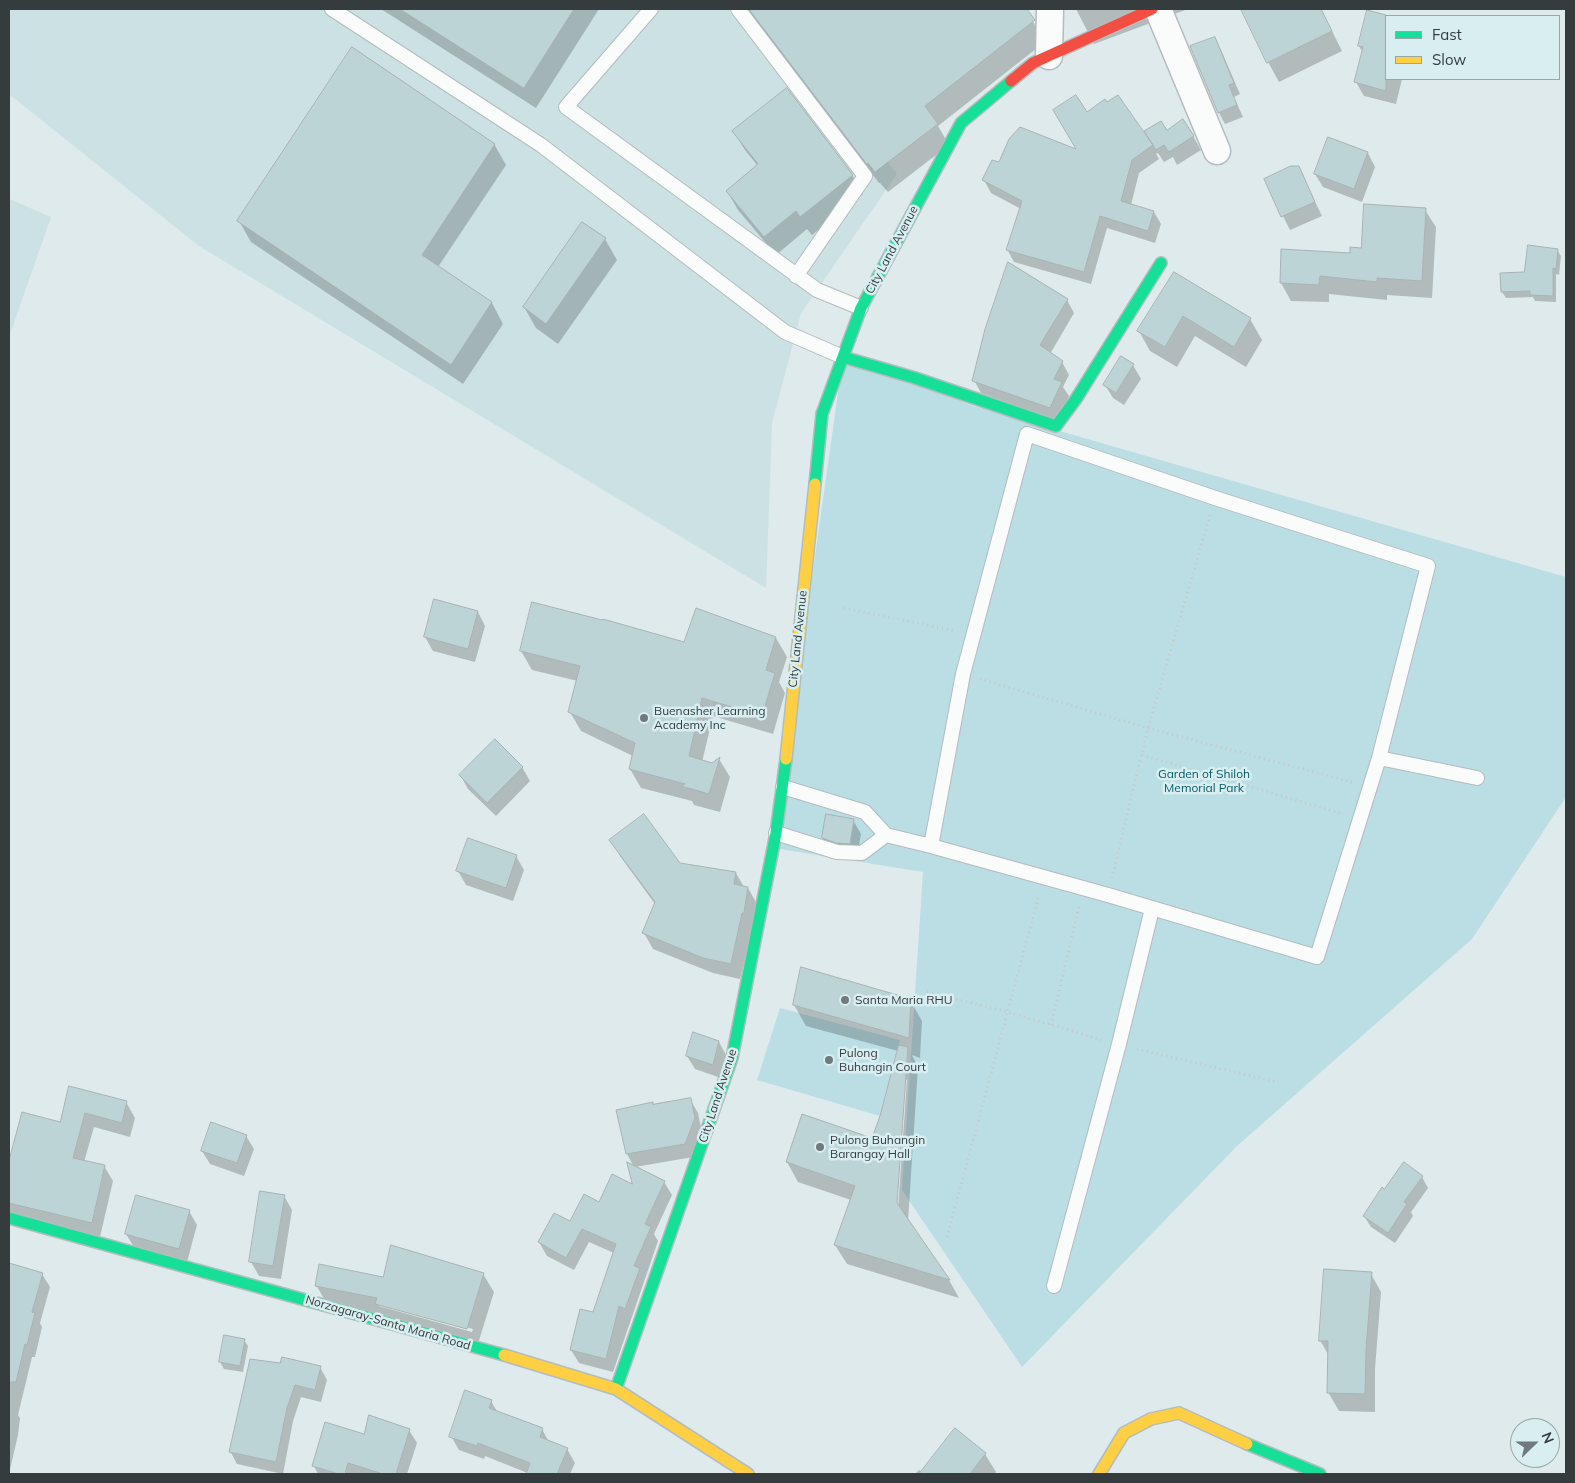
<!DOCTYPE html>
<style>
body{margin:0}
#map{position:relative;width:1575px;height:1483px;overflow:hidden;background:#deeaeb;font-family:Mulish,sans-serif}
canvas{display:block}
.frame{position:absolute;inset:0;border:10px solid #343c3e;pointer-events:none}
.legend{position:absolute;left:1385px;top:15px;width:175px;height:65px;box-sizing:border-box;background:#d8eef1;border:1px solid #96a7a9;margin:0;padding:6px 9px;list-style:none;font-size:15px;color:#343c3e}
.legend li{display:flex;align-items:center;gap:10px;height:25px}
.legend b{width:25px;border:1px solid #96a7a9}
.north{position:absolute;left:1510px;top:1418px;width:50px;height:50px;box-sizing:border-box;background:#d8eef1;border:1px solid #96a7a9;border-radius:50%;rotate:68deg;font-size:14px;font-weight:700;line-height:20px;text-align:center;color:#343c3e}
.north::after{content:'';display:block;margin:auto;width:18px;height:22px;background:#70797b;clip-path:polygon(50% 0,100% 100%,50% 72%,0 100%)}
</style>
<div id="map">
<canvas width="1575" height="1483"></canvas>
<div class="frame"></div>
<ul class="legend">
<li><b style="height:6px;background:#16e098"></b>Fast</li>
<li><b style="height:6px;background:#ffcf43"></b>Slow</li>
</ul>
<div class="north">N</div>
</div>
<script>
const c = document.querySelector('canvas').getContext('2d');
c.lineJoin = 'round';
function paint(path, color) {
  c.fillStyle = color;
  c.fill(path, 'evenodd');
}
function trace(path, color, width, dash) {
  c.strokeStyle = color;
  c.lineWidth = width;
  c.lineCap = dash ? 'butt' : 'round';
  c.setLineDash(dash || []);
  c.stroke(path);
}
function drawText(font, color, halo, rows, align = 'center') {
  c.font = font + ' Mulish,sans-serif';
  c.lineWidth = 5;
  c.setLineDash([]);
  c.textBaseline = 'middle';
  c.strokeStyle = halo;
  c.fillStyle = color;
  for (const [text, x, y, turn = 0] of rows) {
    c.save();
    c.translate(x, y);
    c.rotate((+turn || 0) * Math.PI / 180);
    c.textAlign = isNaN(turn) ? turn : align;
    if (halo) c.strokeText(text, 0, 0);
    c.fillText(text, 0, 0);
    c.restore();
  }
}
paint(new Path2D(`
 M9 9H765L897 174 801 313 772 423 766 588 199 246 9 94Z
 M9 199 51 217 9 337Z`), '#cbe1e4');
paint(new Path2D(`
 M843 357 973 406 1566 577V797L1472 939 1237 1146 1022 1367 902 1190 923 872 774 848Z
 M780 1008 900 1040 880 1116 757 1080Z`), '#bbdee4');
paint(new Path2D(`
 M381 9H599L536 108Z
 M745 9H1024L1046 41 938 126 949 145 888 192 880 183H879Z
 M1076 9H1188L1094 44Z
 M1243 9H1265L1267 13 1276 9H1321L1342 51 1279 82 1268 62Z
 M1368 12 1386 16V79H1402L1396 104 1364 96 1356 82 1363 53 1359 46Z
 M1214 38 1221 50 1240 94 1234 97 1243 117 1225 124 1219 113 1191 47Z
 M1087 114 1151 145 1166 131 1193 136 1201 150 1177 165 1173 157 1164 162 1158 153 1156 154 1159 159 1139 173 1131 205 1154 212 1161 224 1155 243 1107 228 1091 284 1014 262 1007 249 1021 209 991 193 984 180 999 164 1079 151Z
 M734 132 852 175 863 194 812 235 807 229 776 255 738 210 727 191 758 166 745 150Z
 M1328 138 1368 153 1375 167 1362 202 1323 187 1315 174Z
 M494 144 506 165 438 267 492 303 503 324 463 384 251 242 239 221Z
 M1298 167 1322 216 1290 230 1265 180Z
 M1425 210 1436 227 1432 298 1387 295V300L1329 294V302L1291 301 1281 283 1362 250Z
 M605 239 617 260 558 344 536 328 524 307Z
 M1557 250 1561 256 1559 275 1556 274V302L1535 301 1533 297 1506 298 1502 292 1501 274 1526 273Z
 M1174 274 1250 319 1262 340 1246 367 1195 336 1177 367 1150 351 1139 331Z
 M1067 300 1074 313 1050 354 1062 362 1069 375 1063 387 1069 396 1057 420 981 393 974 380Z
 M1133 365 1141 379 1124 405 1113 398 1105 385Z
 M478 612 485 626 475 662 433 651 425 637Z
 M776 638 787 657 779 682 785 693 773 734 713 716 702 762 712 765 719 759 730 777 720 812 694 805 692 801 641 788 630 769 633 756 581 731 570 712 578 681 532 670 521 651Z
 M522 767 530 781 496 816 468 789 461 776Z
 M853 820 861 834 857 857 831 851 823 838Z
 M611 840 679 864 736 873 744 887 748 888 757 904 740 979 713 973 653 949 644 933 655 904 620 856Z
 M516 856 524 870 513 901 466 885 458 871Z
 M910 1000 922 1021 920 1058 912 1055 918 1067 908 1221 949 1280 959 1298 847 1264 835 1245 851 1200 798 1182 787 1162 873 1139 881 1116 898 1051 806 1026 794 1005ZM907 1079 898 1209H895L904 1084Z
 M719 1042 726 1055 721 1078 695 1069 687 1056Z
 M70 1088 126 1102 135 1118 130 1137 94 1127 84 1162 104 1166 113 1181 100 1237 9 1218V1159L61 1124Z
 M690 1099 698 1113 702 1132 693 1157 635 1167 664 1182 672 1195 654 1234 658 1241 613 1372 579 1363 571 1350 594 1313 614 1253 589 1242 574 1270 547 1256 539 1242 600 1204 634 1186V1167L627 1154 617 1111Z
 M246 1136 254 1149 244 1176 210 1164 202 1151Z
 M1422 1177 1428 1188 1411 1212 1413 1216 1395 1243 1371 1227 1364 1216 1384 1190Z
 M284 1196 292 1210 281 1279 259 1276 251 1262Z
 M189 1211 197 1225 187 1262 134 1247 126 1234Z
 M9 1265 42 1274 50 1287 40 1323 42 1327 35 1357H32L18 1415 20 1418 18 1435 9 1474Z
 M483 1274 494 1292 477 1347 327 1304 316 1285 384 1278ZM379 1303 473 1329 472 1332 379 1306Z
 M1371 1274 1381 1292 1375 1369V1412L1339 1411 1328 1392 1329 1356 1320 1340Z
 M244 1340 248 1346 243 1372 224 1369 220 1362Z
 M251 1361 320 1367 327 1380 321 1402 301 1397 293 1421 283 1474 237 1464 230 1451Z
 M491 1401 498 1413 542 1429 549 1442 567 1449 575 1463 570 1474H530L485 1456 484 1459 459 1450 451 1436Z
 M409 1430 417 1443 407 1474H318L314 1466 364 1435Z
 M985 1454 996 1472 995 1474H915L919 1470 922 1472Z`), '#0003');
const building = new Path2D(`
 M400 9H574L524 88Z
 M749 9H1027L1035 20 925 106 938 124 875 172 868 163 867 164Z
 M1241 9H1321L1332 31 1267 63Z
 M1367 10 1386 15V91L1354 82 1363 47 1358 46Z
 M1215 37 1234 83 1229 85 1237 105 1218 113 1190 46Z
 M352 47 495 144 422 255 492 302 451 365 237 221Z
 M787 88 853 175 800 217 796 211 764 237 726 191 758 164 732 131Z
 M1076 95 1087 112 1105 99 1107 102 1118 95 1153 145 1132 160 1121 201 1154 211 1148 231 1100 216 1084 272 1006 250 1022 201 982 180 992 160 999 162 1009 139 1020 127 1076 149 1053 110Z
 M1183 119 1194 136 1169 152 1164 145 1156 150 1144 131 1161 121 1167 130Z
 M1328 137 1368 152 1354 189 1314 174Z
 M1291 166H1299L1315 202 1281 217 1264 179Z
 M1364 204 1426 208 1422 281 1377 278V282L1320 276 1319 285 1280 283 1281 249 1350 253V247L1361 248Z
 M582 222 606 238 546 324 523 307Z
 M1528 245 1558 249 1556 269 1553 268V296L1530 295V291L1501 292 1500 273 1524 272Z
 M1008 262 1068 299 1040 345 1063 361 1054 379 1062 382 1050 408 972 381 985 329Z
 M1174 272 1251 318 1234 347 1183 316 1165 347 1137 331Z
 M1121 356 1134 364 1116 393 1103 385Z
 M434 599 478 611 468 649 424 637Z
 M532 602 602 620 603 619 684 642 696 608 776 637 766 670 775 673 762 716 702 698 689 756 712 763 720 757 709 794 681 786 685 784 629 769 635 743 568 712 580 666 520 651Z
 M495 739 523 767 487 803 459 775Z
 M644 814 680 863 736 872 734 884 748 887 744 913H742L731 964 703 958 642 933 655 902 609 840Z
 M826 814 854 819 850 844 836 843 822 838Z
 M468 838 517 855 506 888 456 871Z
 M801 967 911 999 909 1038 793 1005Z
 M693 1032 719 1041 713 1065 686 1056Z
 M899 1045 908 1047 897 1203 950 1280 834 1245 855 1186 786 1162 802 1114 872 1138 880 1116Z
 M69 1086 127 1101 122 1123 85 1113 73 1158 105 1165 92 1223 9 1203V1160L22 1112 60 1122Z
 M691 1098 695 1118 685 1144 626 1154 616 1110 653 1102V1104Z
 M211 1122 247 1135 237 1163 201 1151Z
 M627 1162 665 1181 645 1224 651 1227 634 1266 640 1268 625 1309 619 1306 606 1359 570 1350 580 1309 593 1312 616 1244 582 1229 566 1258 538 1242 554 1213 570 1221 584 1194 599 1202 612 1174 632 1184Z
 M1404 1162 1423 1176 1404 1202 1407 1204 1388 1233 1363 1216 1382 1187 1384 1189Z
 M260 1191 285 1195 273 1266 249 1262Z
 M136 1195 190 1210 179 1249 125 1234Z
 M391 1245 484 1273 467 1329 375 1304 377 1298 315 1286 319 1264 383 1277Z
 M9 1263 43 1273 32 1312 35 1313 27 1345 25 1344 16 1382H9Z
 M1324 1269 1372 1272 1366 1350 1365 1394 1327 1393 1328 1341H1319Z
 M224 1335 245 1339 240 1366 219 1362Z
 M282 1357 321 1366 315 1390 295 1385 287 1408 276 1462 229 1452 250 1359 280 1363Z
 M465 1390 492 1400 489 1408 543 1428 540 1437 568 1448 557 1474H526L530 1463 478 1443 477 1446 449 1437Z
 M369 1415 410 1429 396 1474H383L348 1463 345 1474H339L312 1466 325 1422 364 1434Z
 M955 1428 986 1453 970 1474H919Z`);
paint(building, '#bdd4d7');
trace(building, '#a9b2b4', 1);
const lane = new Path2D(`
 M332 9 541 145 785 332 843 357
 M651 9 566 107 817 290 861 308
 M738 9 865 176 796 276
 M1027 434 1215 498 1428 566 1379 758 1317 957 1108 895 931 846 963 674Z
 M1379 758 1477 778
 M783 787 865 812 886 835 931 846
 M776 833 837 852 862 853 886 835
 M1054 1286 1119 1044 1152 909`);
const street = new Path2D(`
 M1158 9 1217 151
 M1049 56 1050 9`);
const fast = new Path2D(`
 M843 357 915 378 1056 426 1076 399 1161 263
 M815 484 822 414 861 308 961 123 1011 81
 M9 1218 504 1355
 M616 1389 732 1058 776 833 786 759
 M1247 1444 1320 1474`);
const slow = new Path2D(`
 M786 759 815 484
 M504 1355 616 1389 748 1474
 M1099 1474 1124 1433 1151 1419 1179 1413 1247 1444`);
const jam = new Path2D(`
 M1011 81 1033 63 1152 9`);
trace(lane, '#b3bcbe', 16);
trace(street, '#b3bcbe', 29);
trace(fast, '#b3bcbe', 14);
trace(slow, '#b3bcbe', 14);
trace(jam, '#b3bcbe', 14);
trace(new Path2D(`
 M844 608 956 631
 M980 679 1148 728 1352 782
 M1142 755 1343 814
 M1112 878 1148 728 1210 515
 M927 992 1008 1012 1102 1040
 M1051 1025 1079 906
 M1137 1049 1276 1082
 M947 1237 1039 895`), '#c4c9c9', 3, [1, 4]);
trace(lane, '#fafcfc', 14);
trace(street, '#fafcfc', 26);
trace(fast, '#16e098', 11);
trace(slow, '#ffcf43', 11);
trace(jam, '#f24e42', 11);
for (const [x, y, r, color] of [
 [644,718,5,"#70797b"],
 [845,1000,5,"#70797b"],
 [829,1060,5,"#70797b"],
 [820,1147,5,"#70797b"]
]) {
  const dot = new Path2D();
  dot.arc(x, y, r, 0, 2 * Math.PI);
  c.fillStyle = color;
  c.fill(dot);
  trace(dot, '#d8eef1', 2);
}
drawText('12px', '#343c3e', '#d8eef1', [
 ["City Land Avenue",892,250,-62],
 ["City Land Avenue",798,639,-84],
 ["City Land Avenue",718,1096,-72],
 ["Norzagaray-Santa Maria Road",388,1323,16]
]);
drawText('12px', '#343c3e', '#d8eef1', [
 ["Buenasher Learning",654,711],
 ["Academy Inc",654,725],
 ["Santa Maria RHU",855,1000],
 ["Pulong",839,1053],
 ["Buhangin Court",839,1067],
 ["Pulong Buhangin",830,1140],
 ["Barangay Hall",830,1154]
], 'left');
drawText('12px', '#075b65', '#d8eef1', [
 ["Garden of Shiloh",1204,774],
 ["Memorial Park",1204,788]
]);
</script>
